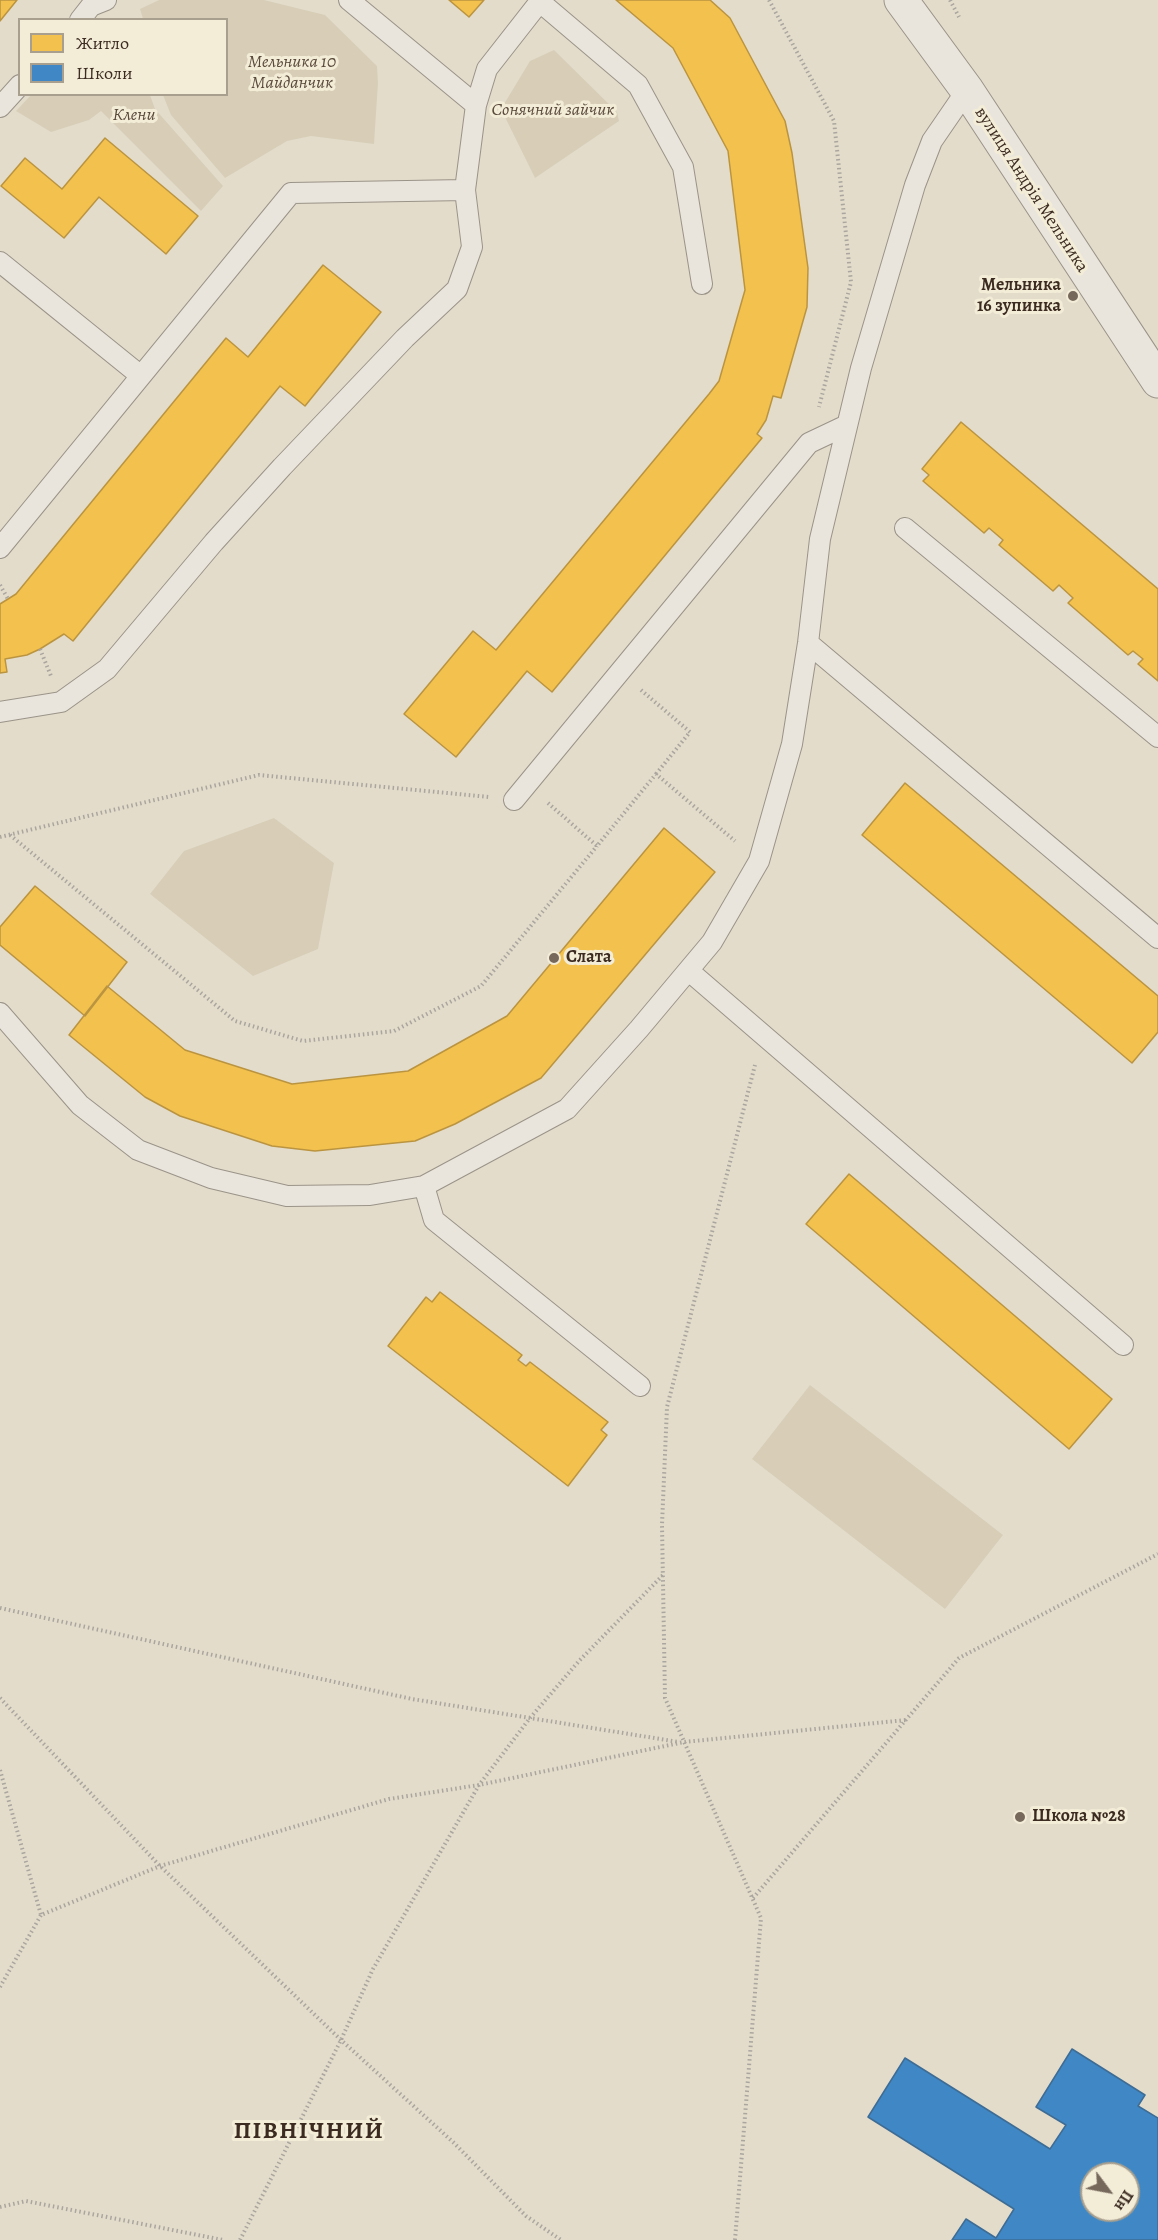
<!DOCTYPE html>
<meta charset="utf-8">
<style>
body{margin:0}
#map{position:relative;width:1158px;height:2240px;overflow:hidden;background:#e3dccb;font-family:Alegreya,serif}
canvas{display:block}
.legend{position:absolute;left:18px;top:18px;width:210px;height:78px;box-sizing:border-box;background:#f3ecd7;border:2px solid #a99f8e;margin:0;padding:8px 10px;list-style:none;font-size:18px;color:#3b2b20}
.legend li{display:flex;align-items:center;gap:12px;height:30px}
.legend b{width:30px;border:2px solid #a99f8e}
.north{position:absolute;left:1080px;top:2162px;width:60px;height:60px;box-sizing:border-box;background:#f3ecd7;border:2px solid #a99f8e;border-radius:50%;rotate:122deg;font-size:16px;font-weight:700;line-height:24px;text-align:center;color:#3b2b20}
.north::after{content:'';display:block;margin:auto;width:21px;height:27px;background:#76695c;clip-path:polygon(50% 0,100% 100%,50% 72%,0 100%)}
</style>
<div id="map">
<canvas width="1158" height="2240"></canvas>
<ul class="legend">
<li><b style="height:16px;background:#f2c14e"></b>Житло</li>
<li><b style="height:16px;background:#3f88c5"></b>Школи</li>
</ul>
<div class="north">Пн</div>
</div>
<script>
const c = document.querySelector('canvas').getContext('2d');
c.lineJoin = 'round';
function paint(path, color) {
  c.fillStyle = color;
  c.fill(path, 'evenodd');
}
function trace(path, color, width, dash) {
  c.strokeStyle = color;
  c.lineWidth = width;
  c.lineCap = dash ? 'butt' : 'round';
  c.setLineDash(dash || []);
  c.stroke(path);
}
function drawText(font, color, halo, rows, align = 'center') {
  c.font = font + ' Alegreya,serif';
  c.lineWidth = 6;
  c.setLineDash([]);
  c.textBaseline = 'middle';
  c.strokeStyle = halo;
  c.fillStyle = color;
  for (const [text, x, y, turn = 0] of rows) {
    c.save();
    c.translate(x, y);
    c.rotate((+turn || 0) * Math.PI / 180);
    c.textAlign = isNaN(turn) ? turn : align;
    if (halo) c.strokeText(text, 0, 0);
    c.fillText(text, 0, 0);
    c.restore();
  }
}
paint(new Path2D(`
 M159 0H264L325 15 377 66 378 83 374 144 311 136 287 141 225 178 171 115 163 95 226 94V20L143 19 140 9Z
 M554 50 617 112 619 121 535 178 501 109 530 61Z
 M32 94 150 95 155 109 223 186 201 211 101 111 89 120 51 132 16 111Z
 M274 818 334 863 318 949 253 976 150 894 184 851Z
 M810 1385 1003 1535 945 1609 752 1459Z`), '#d8ceb7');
const homes = new Path2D(`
 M0 0H17L0 21Z
 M449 0H484L469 17Z
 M616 0H710L730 18 785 121 792 153 808 268 807 307 781 398 773 396 766 420 757 434 762 438 552 692 527 671 456 757 404 714 473 631 496 650 709 394 719 381 745 290 728 151 673 48Z
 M105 138 198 216 166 254 99 197 64 238 1 186 25 158 62 189Z
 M323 265 381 312 305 406 280 386 73 641 64 634 40 649 27 655 5 659 7 672 0 673V604L16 594 226 338 248 357Z
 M961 422 1158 589V681L1138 664 1143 659 1133 651 1128 655 1068 603 1073 598 1059 585 1053 591 999 545 1003 540 989 528 984 533 923 481 929 475 922 469Z
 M905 783 1158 996V1032L1132 1063 862 835Z
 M664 828 715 872 541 1078 455 1124 415 1141 315 1151 272 1146 180 1116 145 1097 69 1035 107 986 185 1050 292 1084 408 1071 507 1016Z
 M35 886 127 962 85 1016 0 945V927Z
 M849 1174 1112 1399 1069 1449 806 1224Z
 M440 1292 522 1355 518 1360 526 1366 530 1362 608 1422 601 1430 607 1435 568 1486 388 1346 426 1297 432 1302Z`);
paint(homes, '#f2c14e');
trace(homes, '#bb9440', 1.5);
const schools = new Path2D(`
 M1072 2049 1145 2095 1138 2106 1158 2118V2240H952L966 2219 996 2238 1014 2209 868 2117 905 2058 1050 2149 1066 2125 1036 2107ZM1092 2174H1128V2210H1092Z`);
paint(schools, '#3f88c5');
trace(schools, '#3e6c94', 1.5);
const service = new Path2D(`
 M349 0 476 105
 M539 1 638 85 683 167 702 284
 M80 20 91 6 106 0
 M0 107 20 85
 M0 262 141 376
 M905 528 1158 737
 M0 548 291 193 465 190
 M808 643 1158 938
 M0 712 61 702 107 669 214 542 282 467 405 338 457 289 472 247 465 190 476 105 487 69 541 0
 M514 800 809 443 847 425
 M689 971 1123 1345
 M0 1013 80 1105 138 1150 211 1178 287 1196 370 1195 424 1186 567 1109 639 1029 712 942 759 861 792 744 808 643 820 539 861 368 915 185 932 141 967 90
 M424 1186 434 1220 640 1386`);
const tertiary = new Path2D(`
 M901 0 967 90 1158 381`);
trace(service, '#9a9388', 22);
trace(tertiary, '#9a9388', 35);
trace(new Path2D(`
 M769 0 834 121 851 282 819 407
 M950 0 959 17
 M0 585 8 599
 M40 649 51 676
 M641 690 690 732 656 774
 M548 803 597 846 656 774 735 841
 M10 835 235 1021 303 1041 394 1031 481 986 597 846
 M0 837 259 775 489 797
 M0 1608 412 1699 679 1742
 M0 1698 160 1866 341 2040 453 2142 526 2216 561 2240
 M0 1770 41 1915 160 1866 389 1799 479 1785 684 1742 906 1720
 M753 1898 959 1658 1158 1554
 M0 1987 41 1915
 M0 2207 26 2201 223 2240
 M240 2240 341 2040 373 1969 479 1785 530 1718 579 1661 663 1575
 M735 2240 761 1918 665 1698 662 1525 667 1407 755 1065`), '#aaa69f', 4, [1.5, 3]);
trace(service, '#e9e5dd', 20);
trace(tertiary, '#e9e5dd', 33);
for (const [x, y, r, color] of [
 [1073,296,6,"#76695c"],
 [554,958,6,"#76695c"],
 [1020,1817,6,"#76695c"]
]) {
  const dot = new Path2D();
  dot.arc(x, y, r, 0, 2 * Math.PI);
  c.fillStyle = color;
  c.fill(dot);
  trace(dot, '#f3ecd7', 2);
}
drawText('italic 18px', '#59493b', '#f3ecd7', [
 ["Мельника 10",292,63],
 ["Майданчик",292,84],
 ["Сонячний зайчик",553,111],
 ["Клени",134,116]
]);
drawText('18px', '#3b2b20', '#f3ecd7', [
 ["вулиця Андрія Мельника",1031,190,57]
]);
drawText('bold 18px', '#3b2b20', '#f3ecd7', [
 ["Мельника",1061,286,"right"],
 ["16 зупинка",1061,307,"right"],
 ["Слата",566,958],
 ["Школа №28",1032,1817]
], 'left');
c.letterSpacing = '1.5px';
drawText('bold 24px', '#3b2b20', '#f3ecd7', [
 ["ПІВНІЧНИЙ",309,2132]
]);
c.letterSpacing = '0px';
</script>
